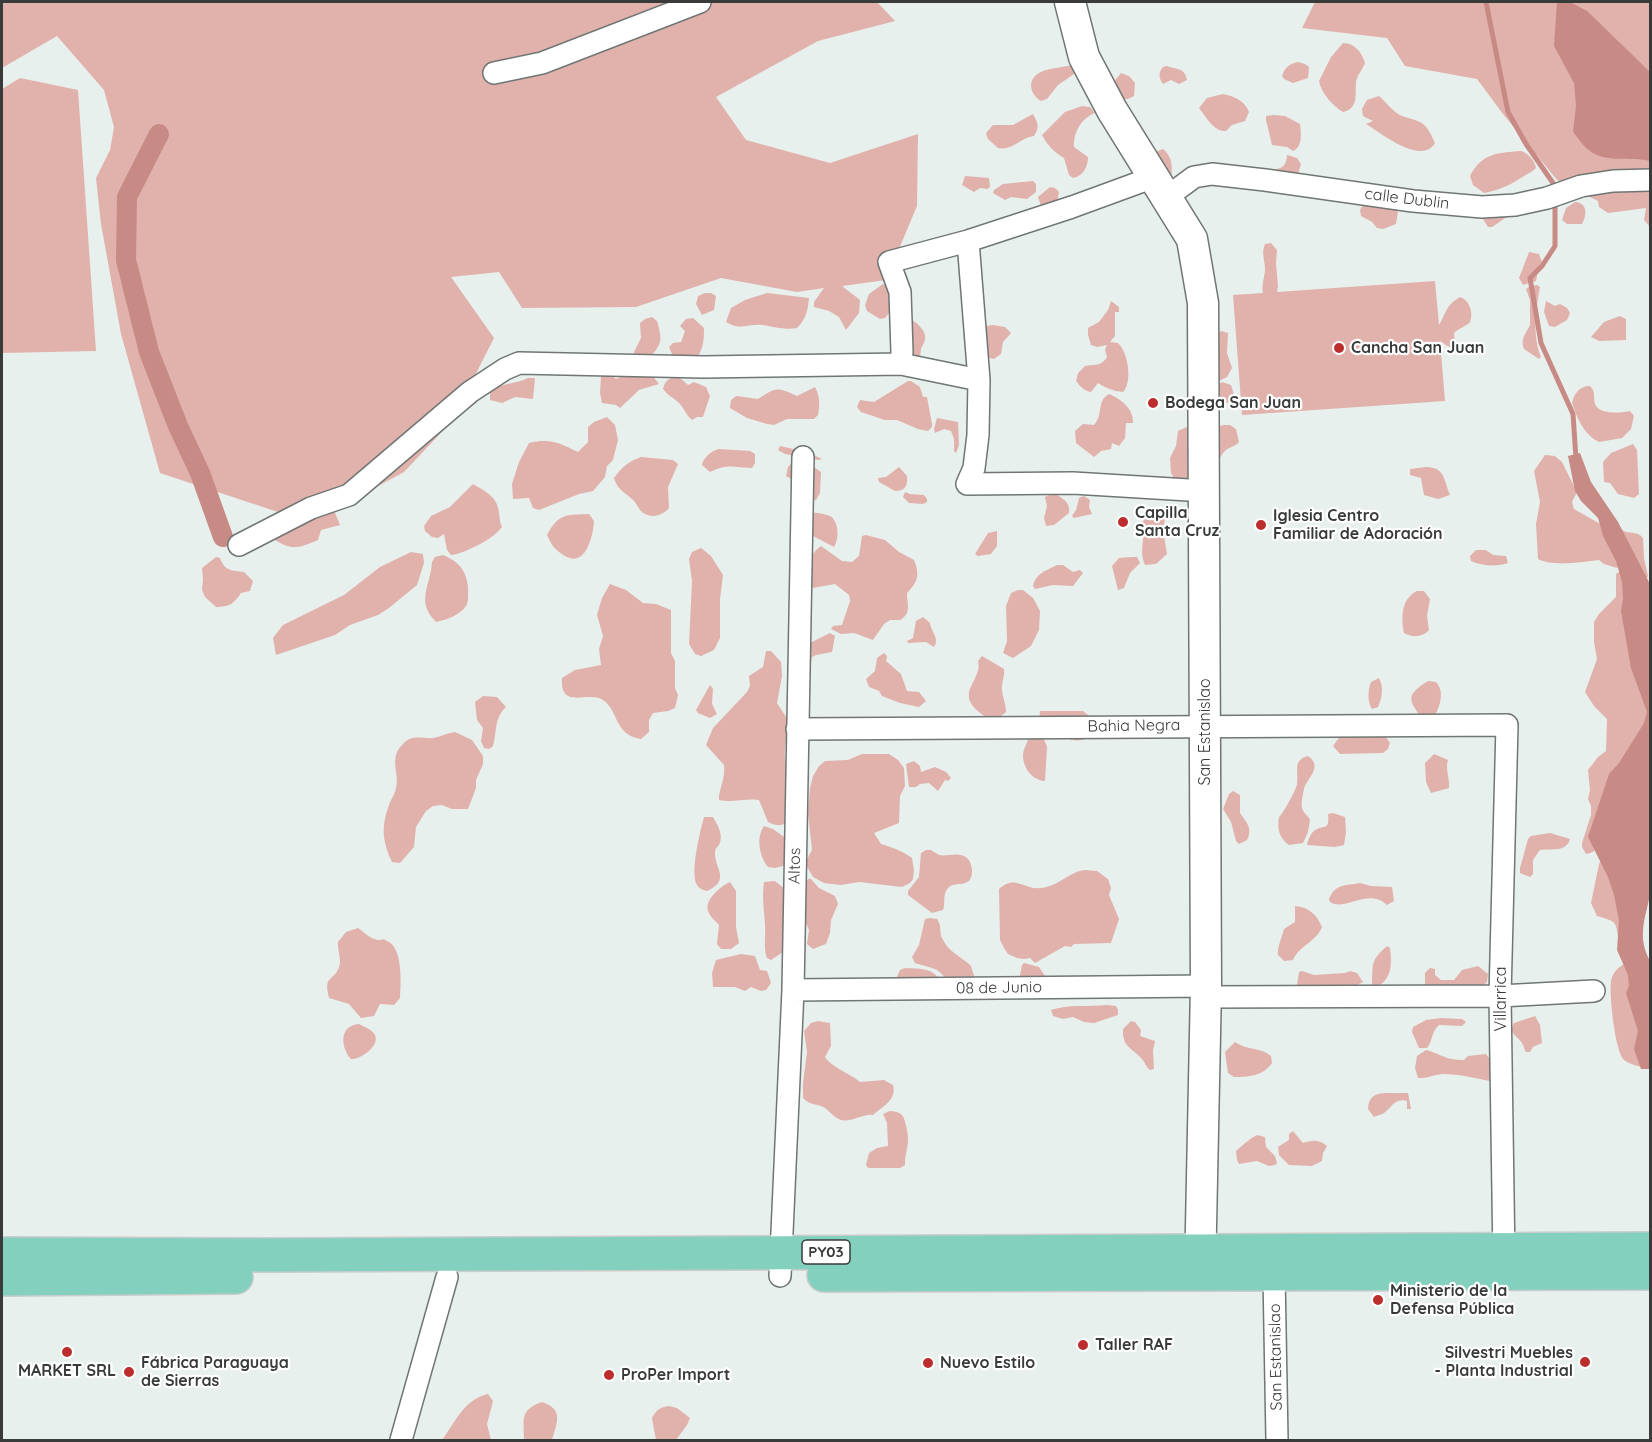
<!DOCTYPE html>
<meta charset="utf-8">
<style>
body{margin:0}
#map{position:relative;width:1652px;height:1442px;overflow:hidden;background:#e8f0ed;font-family:Quicksand,sans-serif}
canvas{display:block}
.frame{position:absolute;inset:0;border:3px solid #383b3a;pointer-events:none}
</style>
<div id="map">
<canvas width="1652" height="1442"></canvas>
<div class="frame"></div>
</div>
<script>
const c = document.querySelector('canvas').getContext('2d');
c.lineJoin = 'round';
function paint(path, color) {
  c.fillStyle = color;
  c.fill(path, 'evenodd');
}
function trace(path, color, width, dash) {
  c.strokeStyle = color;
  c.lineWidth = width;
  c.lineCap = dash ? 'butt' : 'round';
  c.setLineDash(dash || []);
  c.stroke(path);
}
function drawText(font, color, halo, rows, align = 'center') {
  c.font = font + ' Quicksand,sans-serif';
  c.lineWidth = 4.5;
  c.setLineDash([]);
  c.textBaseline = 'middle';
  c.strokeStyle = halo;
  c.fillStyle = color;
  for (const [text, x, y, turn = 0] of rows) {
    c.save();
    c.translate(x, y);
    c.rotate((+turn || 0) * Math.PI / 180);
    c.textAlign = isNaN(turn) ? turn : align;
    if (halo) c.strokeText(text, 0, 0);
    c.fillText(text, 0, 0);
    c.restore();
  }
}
paint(new Path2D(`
 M2 2H877L895 21 818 41 716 97 746 140 830 163 918 134 917 206 886 280 842 286 860 300 859 313 846 330 839 317 829 311 814 307V302L824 288 797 292 721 278 636 307 522 308 499 272 451 277 494 338 452 421 404 472 334 510 340 525 321 530 318 540C295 550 291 550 270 537L284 514 160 473 121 334 101 224 96 178 110 150 114 127 104 90 57 36 2 68Z
 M1315 2H1650V227L1644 220 1646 208 1608 213 1599 207 1598 201 1558 181 1503 114 1477 79 1405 66 1387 38 1302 28Z
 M1343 43C1354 43 1362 52 1365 63 1363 69 1357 75 1356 82 1355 93 1359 109 1343 112 1333 106 1321 93 1319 81L1331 57Z
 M1298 62 1305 64 1309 67 1308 78 1293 83 1284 79 1282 76C1285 67 1289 64 1298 62Z
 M1073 65 1074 74 1058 85 1047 99 1041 101C1028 93 1027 77 1043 71 1052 68 1063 67 1073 65Z
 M1167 66C1178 70 1184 67 1187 80L1179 84 1171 80 1163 84C1159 79 1158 72 1163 67Z
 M1121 73 1129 76 1135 83 1134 96 1128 99H1122L1112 84Z
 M20 78 78 90 96 351 2 353V89Z
 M1223 94C1234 96 1245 101 1249 112L1245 121 1232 125 1226 131C1214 132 1206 117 1199 108L1207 98Z
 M1379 96C1386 102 1394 113 1402 116 1424 123 1425 121 1435 143 1421 166 1381 133 1366 124L1373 121 1363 116 1362 109 1367 100Z
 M1082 106 1090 107 1095 113C1082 118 1073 132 1074 147L1088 157C1088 167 1083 176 1073 178L1069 175 1064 158C1054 152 1047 145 1042 135L1065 112Z
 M1033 114C1038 123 1040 127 1034 136 1019 138 1013 151 998 148L988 139 986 133 993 125H1013Z
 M1274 115 1285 116 1300 124C1301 133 1303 147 1293 151L1287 147 1272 145 1266 120V116Z
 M1163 149C1172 156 1173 167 1171 178L1153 153Z
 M1521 151C1528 153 1535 161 1536 168 1532 172 1529 173 1524 176 1512 184 1504 188 1489 192L1484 193 1473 185 1470 176C1482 153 1497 153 1521 151Z
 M1287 155 1297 158 1301 164 1298 174 1267 170C1280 169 1286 169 1287 155Z
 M965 176 989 178 990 187 987 189 980 188 974 192 962 185Z
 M1033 181 1036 184V192L1027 199 1011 197 1005 200 993 193 994 190 1003 184Z
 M1050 187 1055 188 1059 192 1057 203 1042 209 1038 197Z
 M1365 201 1394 207 1398 212 1396 224 1383 229 1377 228 1372 222 1361 216 1360 210Z
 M1575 202C1588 203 1587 215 1582 224H1567L1562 220 1566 208Z
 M1480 214H1511L1492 227H1488Z
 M1271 243 1277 250 1276 263 1278 286 1277 292 1435 281 1439 325C1447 312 1445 306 1460 297 1469 300 1474 312 1470 322 1468 325 1458 329 1454 333L1455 344 1452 349 1440 341 1445 401 1242 415 1233 295 1263 293C1261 284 1265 277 1265 269 1265 260 1261 253 1265 244Z
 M1529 252 1539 254 1542 262 1539 266 1536 281 1523 285 1519 278Z
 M883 284 895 288 893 308 885 318 880 319 867 311 865 305 869 294Z
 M1537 285 1540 287C1536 309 1532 335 1541 357L1539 359 1524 349C1520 339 1526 333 1530 325V300L1526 289 1530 286Z
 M705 293H711L716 296 714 310 702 315 696 304 698 296Z
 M767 293 809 298C808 310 806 319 797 328 784 330 775 327 763 325 750 323 739 331 726 322L731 308 745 300Z
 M1111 301 1119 307V312H1115V336L1110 342 1118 343C1128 352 1133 382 1123 392 1113 391 1106 388 1098 383L1091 392C1084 391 1080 386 1076 381L1078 373 1085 366C1094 364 1101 367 1107 357L1105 350 1107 345 1097 347 1091 345 1088 335V328L1099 322 1108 310Z
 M1546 301 1555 306 1560 304 1567 308 1570 313 1567 320 1555 327 1549 326 1544 312Z
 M1620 316 1626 319V340L1599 341 1591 337 1604 322Z
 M652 317 657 321C663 341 662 345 647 360L636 359 634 352 641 338 640 323 645 319Z
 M693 318 704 328C704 342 703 351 694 362L675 361 669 347 673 343 681 342 685 331 680 326 686 319Z
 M911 319C917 323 927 331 925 340 924 343 922 346 921 349 920 356 921 358 916 364L904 346Z
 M993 325 1005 327 1011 333 1003 342 1001 354 994 359 986 357 982 327Z
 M1221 331 1228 333 1227 353 1232 368 1227 377 1217 382 1215 336Z
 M608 373 616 379 623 376 652 375 659 384 639 390 620 408 616 405 602 403 600 393 601 376Z
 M675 377 680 378 688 385 694 382 706 387 710 396 703 417H697L692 420C686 415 684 408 679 403 673 397 668 396 663 389 665 381 668 379 675 377Z
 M528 378H535L533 399 515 397 502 403 490 400V391C501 383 516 384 528 378Z
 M908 381H911L920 387 923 397H927L932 424V427L928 431 918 429 897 420H885L861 412 857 407 860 400 874 402Z
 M1222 382 1231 385 1235 398 1217 409 1216 386Z
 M1590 386C1596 392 1593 396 1595 404 1599 415 1622 413 1630 411L1634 416 1631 429 1622 438 1599 442C1584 435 1577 418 1572 403 1574 394 1579 386 1590 386Z
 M815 387C820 397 820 404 818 415L814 419H787L774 425 767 424 747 418 730 408 731 400 736 396 758 399C777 387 777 387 797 396Z
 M1109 394C1121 399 1134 409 1133 423H1126L1125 438 1119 446 1112 443 1111 449 1101 451 1094 457 1076 443 1075 431 1083 424 1094 425C1104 414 1096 401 1109 394Z
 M607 417 615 425 618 440 613 460 607 466 605 477 593 491 579 494 539 510 533 508 529 498 513 499 512 484 519 462 529 443C550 438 560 443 578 452L588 442V427L594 422Z
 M937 418 958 422 959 445 956 453 954 451V439L951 431 944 429 935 433 934 429Z
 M1223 425H1230L1236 429 1239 442C1235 447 1228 447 1224 452 1220 456 1221 459 1216 462L1215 428Z
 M1189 426C1189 433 1192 450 1191 455 1189 463 1188 466 1190 474L1186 481 1176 482 1171 473 1170 458 1176 446 1178 431Z
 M1633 444 1637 450 1639 494 1634 498 1618 494 1610 483 1604 482 1603 462 1611 453Z
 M780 446 807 452 822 459 819 460 785 454 778 450Z
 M719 449 750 451 755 454V463L752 468C733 468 730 463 710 472L702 465C703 458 712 450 719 449Z
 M1545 455 1555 456 1562 462 1577 492 1572 502 1574 509 1602 525 1619 566 1617 568 1604 564 1599 560C1583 562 1553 567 1538 559L1536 524 1540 502 1534 471Z
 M641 457 673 460 678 464 668 487 669 508C662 516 649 520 640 510 637 506 636 502 632 499 624 492 617 489 614 478 621 468 629 461 641 457Z
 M792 462 808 463 821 472 820 493 816 500 810 501 793 480 786 476 788 467Z
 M899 467 907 476C908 486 905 491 895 491L879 482 878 478 886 477Z
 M1426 467C1446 467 1444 482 1450 495L1438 499 1424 495 1421 478 1410 475V469Z
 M473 484C483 490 496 496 498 508 500 515 499 521 502 527 495 538 464 554 451 555L447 550 444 534 438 538 432 537 425 531 424 526 431 516 450 507Z
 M905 492 910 494 924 495 927 499V502L923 504 909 503 903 497Z
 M1054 493C1062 498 1071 502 1069 513L1054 525 1046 526 1044 518 1047 506 1045 497Z
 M1084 496 1090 500 1089 507 1092 514 1074 518 1072 516 1076 510 1079 498Z
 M1160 508 1166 513 1163 530 1167 554 1156 564 1145 565C1138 549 1147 536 1142 523L1149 512Z
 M792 510C804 512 822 512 832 517 839 525 839 538 834 547L813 536 806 537 792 530 790 513Z
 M589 514 594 521C593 536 586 568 565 556 555 550 552 546 547 535 559 513 566 515 589 514Z
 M1621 529C1627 535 1637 530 1643 538L1644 558 1648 576 1646 580Z
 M997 531V546L991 554 978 556 975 554 988 533Z
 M866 535 885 540 899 552 914 560C920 575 918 582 907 593 907 605 912 613 900 620H890L884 624 873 640 854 633 841 634 831 629 833 626 842 625 850 601 849 595 835 584 813 588C805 575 808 554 821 546L842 561 852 562 859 556 862 536Z
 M701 548 711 556 723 575 720 599V638L714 650 701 656 695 654 689 644 692 581 689 559 692 552Z
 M1476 550H1486L1493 555 1506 556 1508 563C1497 567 1482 566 1471 561L1470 556Z
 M411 552 423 554 424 563 417 585 389 608 378 615 350 625 335 635 276 655 273 638 283 625 344 595 380 567Z
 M443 555C459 562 466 570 468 587 468 594 469 601 466 606 460 615 446 620 436 622 415 601 431 585 432 562L435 557Z
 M216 557 220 558C225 572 232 570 244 572L253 581 250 591 241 593C234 604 229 607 216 607L205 597 202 590 203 579 202 568Z
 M1132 557H1137L1140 563 1130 573 1124 588 1118 590 1112 566 1119 558Z
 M1057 565H1063L1073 572 1080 570 1083 573 1073 586 1053 585 1035 589 1033 586C1036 573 1046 571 1057 565Z
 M1622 570 1647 653 1650 790C1638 804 1604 853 1586 854L1582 847V843L1591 815V806L1588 799 1590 790 1588 770 1598 757 1606 751 1607 719 1594 706 1585 692 1597 659 1594 642V622L1599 614 1616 597V574Z
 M610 584 626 590 643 603 656 604 671 610V653L675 661V688L678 695 675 708 668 711 653 713 649 720V732L641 739C614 735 619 711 603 700 588 690 560 711 562 678L575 670 601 665 599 649 603 636 597 615 602 598Z
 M1018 590H1023L1033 598 1031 594 1040 611 1039 630 1031 646 1013 658 1003 653 1007 641 1006 606 1011 593Z
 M1417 591H1424L1430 599 1427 616 1429 630C1423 637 1412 638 1404 633 1401 617 1401 599 1417 591Z
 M923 617 930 623C931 632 940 638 934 647L926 642 908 643 907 641 913 638 916 621Z
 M830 633 835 636 832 652 816 655 812 657 808 680V644Z
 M766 651H771L781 662 782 676 777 703 790 723C787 736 784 745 785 760 786 764 788 768 789 773 792 791 799 838 768 822L759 800C745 798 732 803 719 800 718 791 726 778 724 765L706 745 713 728 747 692 750 686 749 676 763 667Z
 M884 653 887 656 886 661 901 674 907 691 919 692 926 701 919 707 900 703 882 696 879 691 869 687 866 679 875 671 877 658Z
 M982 656 1004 669C1005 677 1001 683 1002 691 1003 698 1006 704 1006 712L1001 716 986 717C950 694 983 682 978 661Z
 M1379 678C1384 687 1382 698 1378 707L1372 709C1367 702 1368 689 1371 682Z
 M1428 681 1436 682C1446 693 1439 709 1432 721L1424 723C1412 701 1401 698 1428 681Z
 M710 685 713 689 712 704 717 714 710 718 698 713 696 710Z
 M483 696 497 697 506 707C494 718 497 732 493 746L489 749 484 748 481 741 483 728 477 720 475 702Z
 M1040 711H1083L1093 719 1090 737C1070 748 1056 731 1039 720Z
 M455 732 472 740 483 756V764L476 780V788L468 809H452L442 805 433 806 426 811 416 827 414 847 400 863 392 862C382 842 381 826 389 805 391 799 395 794 396 788 400 774 388 758 403 744 412 734 421 739 433 738 440 737 447 733 455 732Z
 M1038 736 1044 739 1047 747 1045 781C1032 780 1023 768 1023 755 1023 750 1026 745 1028 740Z
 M1343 736H1385L1390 743 1388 749 1383 753 1340 754 1333 746 1338 739Z
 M862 754H889L898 760 904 768 905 786 900 796 899 823 874 833 881 844C892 847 902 851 912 858L914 870 913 879 910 883 902 887 859 882 841 885 824 883 813 877 805 863 812 850 808 813 810 788 813 776 819 766 825 761 848 760Z
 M1434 754 1448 760C1445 769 1450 779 1449 788L1431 793 1426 782 1425 763Z
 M1308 756C1324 767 1306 779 1304 789 1303 794 1301 803 1302 808 1303 813 1308 815 1310 820L1308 832 1303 843 1289 845C1279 838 1277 829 1279 817 1283 814 1297 788 1297 784 1299 771 1292 760 1308 756Z
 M914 761 920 766 921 772 935 767 946 772 951 778 948 781 945 780 938 791 929 783 920 784 916 787H909L906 764Z
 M1233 791 1240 795V813C1247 823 1253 829 1247 840L1239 844 1236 841 1231 822 1223 809 1229 794Z
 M1333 813 1345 817 1346 832 1344 845 1335 847 1307 845C1308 841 1310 834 1314 831 1323 824 1330 832 1328 814Z
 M704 817H713C718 826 724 835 719 845 716 849 715 848 715 854 715 869 731 880 707 891 702 890 698 888 696 883 691 868 700 832 704 817Z
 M764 826 773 829 787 839V865L775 868 768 867C759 856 756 837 764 826Z
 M1550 833 1570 839C1566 853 1552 848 1540 850L1533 860V874L1530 877 1520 873V868L1528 839 1531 836Z
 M1626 847 1619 941C1615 921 1618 922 1597 916L1591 903 1599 864 1604 853Z
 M931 850C932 851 938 854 939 855 947 857 959 851 967 858 970 860 972 867 972 871 972 890 955 880 948 888 942 895 946 902 943 910L932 913 908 895V891L919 877 921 853 926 850Z
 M1084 870 1097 871 1108 879 1111 888 1109 895 1119 919 1111 943 1074 944 1071 947 1065 946 1035 963 1030 958 1024 959 1017 958 1008 954 1004 948 1000 940 999 889C1016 874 1023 890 1040 888 1058 887 1067 873 1084 870Z
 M810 878 819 888 835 896 838 904 831 920 830 933 826 944 813 949 807 944 809 930 801 913 802 884Z
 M775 881 786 890V950L771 960 767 958C763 948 766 936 765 925 764 910 762 897 764 882Z
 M730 882 736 891V927L739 943 731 949H721L717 944 719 925C716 921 711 918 709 913 702 901 721 886 730 882Z
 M1360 883 1371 886 1392 887 1394 901 1387 905C1368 887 1345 912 1330 902L1329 899C1336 883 1345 886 1360 883Z
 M1295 906C1309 907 1317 915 1322 927 1316 942 1299 946 1293 960L1284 961 1278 955C1277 948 1282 937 1284 929L1295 922Z
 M930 918 937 919C942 926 939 932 942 938 948 952 961 956 971 966L975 979 948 982C937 965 931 969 915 963L912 957 919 945 925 919Z
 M358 928C364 932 370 939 378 940 385 940 381 938 387 941 403 947 401 983 400 998L394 1005 380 1004 374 1016 361 1018 349 1004 329 998C323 974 334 982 339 967 342 960 337 949 338 942L346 932Z
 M1387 946 1390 948C1392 964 1392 980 1376 987L1372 984C1373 964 1370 961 1387 946Z
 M741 954 755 956 760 970 767 971 771 983 766 990 761 991 751 987 745 991 735 987H713L712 973 716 960Z
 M1633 960 1650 1069C1643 1067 1630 1065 1624 1060 1615 1052 1609 994 1611 981 1613 969 1623 964 1633 960Z
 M1024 963 1039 967 1047 979 1079 976 1083 977 1090 984 1024 986 1020 975 1022 965Z
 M1478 966 1488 974 1487 982 1481 988 1425 986V973L1430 968 1435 969V975L1441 980H1454L1462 970Z
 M905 968C917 969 931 967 939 979L927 998C914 1001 904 992 893 985L900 970Z
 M1302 971 1314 975 1345 973 1350 971 1357 973 1363 982 1351 988 1342 985 1300 987 1297 985 1299 972Z
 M1107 1005 1116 1006 1118 1010V1015L1094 1023 1084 1022 1073 1017 1063 1019 1053 1016 1051 1010C1068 1004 1088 1007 1107 1005Z
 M1535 1016 1540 1025 1542 1043 1533 1047 1530 1052H1526C1524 1049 1524 1046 1522 1043 1517 1035 1508 1034 1514 1023Z
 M1441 1018 1462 1019 1466 1022 1462 1026 1439 1025C1431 1032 1433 1041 1427 1048H1419L1412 1032 1413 1027 1426 1020Z
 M818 1021 830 1023 831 1046 825 1057C831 1067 851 1074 860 1082L884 1080 893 1085C897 1100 883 1106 873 1115 864 1114 858 1119 849 1120 838 1123 833 1114 825 1108 817 1103 810 1106 803 1098V1083L807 1052 804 1031 811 1023Z
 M1131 1021 1135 1022 1141 1030 1140 1036 1155 1041 1153 1050 1154 1069 1150 1070C1146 1067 1145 1062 1141 1058 1132 1048 1122 1047 1123 1029Z
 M359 1024C364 1027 372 1029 375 1035 380 1046 360 1060 351 1059 341 1048 338 1026 359 1024Z
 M1235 1042C1248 1051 1261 1047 1271 1056L1272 1063C1263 1076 1249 1077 1234 1077L1228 1073 1225 1052Z
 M1426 1050C1441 1054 1445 1060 1464 1060L1468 1056 1486 1054 1489 1058 1492 1078 1490 1081C1475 1078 1462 1075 1446 1074 1437 1073 1427 1079 1418 1078L1415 1068 1417 1056Z
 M1400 1093H1408L1411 1109H1407V1101C1395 1098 1393 1106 1384 1113 1383 1114 1376 1116 1374 1117L1368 1109C1369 1089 1386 1094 1400 1093Z
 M890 1111C902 1112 904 1115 906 1126 911 1145 905 1149 905 1165L900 1168H868L866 1165 869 1153 877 1148 888 1146 887 1123 883 1114Z
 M1293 1131 1303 1143C1312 1140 1319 1139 1327 1146L1323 1153 1322 1161 1312 1166 1289 1165 1279 1155 1278 1147 1289 1140V1134Z
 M1257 1135 1265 1137 1266 1147 1275 1156 1277 1163 1275 1165 1269 1166 1257 1161 1239 1164 1237 1160 1236 1151C1243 1145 1249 1139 1257 1135Z
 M488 1394 493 1401 487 1424 491 1440H442C455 1423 464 1399 488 1394Z
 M542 1402C564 1409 557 1423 552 1440H524C524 1420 519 1410 542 1402Z
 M669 1406 677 1408 690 1418 687 1425 676 1440H656L652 1418C656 1410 660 1407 669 1406Z`), '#e1b1ac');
paint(new Path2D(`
 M1557 2H1570L1587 11 1650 72V161C1632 156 1605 164 1589 150 1583 146 1578 138 1573 132L1576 106 1574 83 1554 46Z
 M1580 453 1591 482 1618 522 1650 584V895C1645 919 1637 937 1650 961V1069H1641L1634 1049 1638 1031 1626 993 1629 986 1628 975 1617 950 1619 921 1614 895 1608 877 1588 837 1609 774 1619 763 1636 736 1644 723 1647 712 1631 668 1621 611 1623 599 1622 582 1616 561 1603 536 1598 518 1581 501 1575 491 1568 456Z`), '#c78a84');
trace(new Path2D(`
 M1486 2 1508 112 1526 144 1553 183
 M1555 202V246L1542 266 1530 278 1541 343 1573 414 1576 459`), '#c78a84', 5);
trace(new Path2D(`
 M159 134 127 197 126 260 149 352 178 426 200 473 223 537`), '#c78a84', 20);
const minor = new Path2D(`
 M494 73 542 63 700 2
 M1167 197 1194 177 1212 174 1265 180 1413 201 1482 207 1515 205 1547 198 1581 186 1613 181 1650 180
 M968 241 979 380 978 435 974 468 967 484 1073 483 1205 491
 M901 364 902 352 900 292 889 262 968 241 1072 207 1154 177
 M239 545 311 508 349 495 470 392 505 369 519 363 704 367 901 364 979 380
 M797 729 1507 725 1500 996 1504 1261
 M793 990 1206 986
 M1205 997 1500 996 1594 991
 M1274 1274 1277 1440
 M780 1276 793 990 803 457
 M401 1440 447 1277`);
const secondary = new Path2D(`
 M1070 2 1084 57 1112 110 1192 239 1203 303 1206 986 1200 1274`);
const trunk = new Path2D(`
 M2 1254 271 1255 1650 1249
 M824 1275 1650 1273
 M2 1279 236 1277`);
trace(minor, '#6f7674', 24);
trace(secondary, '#6f7674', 33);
trace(trunk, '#cbcccc', 36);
trace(minor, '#fff', 21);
trace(secondary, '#fff', 30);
trace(trunk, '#84d0be', 33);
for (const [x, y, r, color] of [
 [1339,348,6,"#bc2d2e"],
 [1153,403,6,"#bc2d2e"],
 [1123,522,6,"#bc2d2e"],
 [1261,525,6,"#bc2d2e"],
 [1378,1300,6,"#bc2d2e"],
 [1083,1345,6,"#bc2d2e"],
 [67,1352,6,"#bc2d2e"],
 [1585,1362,6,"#bc2d2e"],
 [928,1363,6,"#bc2d2e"],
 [129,1372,6,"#bc2d2e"],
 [609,1375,6,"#bc2d2e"]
]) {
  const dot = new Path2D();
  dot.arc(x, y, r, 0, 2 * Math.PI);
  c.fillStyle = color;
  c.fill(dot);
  trace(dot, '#fff', 2);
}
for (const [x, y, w] of [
 [826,1252,48]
]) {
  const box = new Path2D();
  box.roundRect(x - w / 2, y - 12, w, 24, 4.5);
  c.fillStyle = '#fff';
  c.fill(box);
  trace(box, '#383b3a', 1.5);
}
drawText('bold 15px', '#383b3a', null, [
 ["PY03",826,1252]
]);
drawText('16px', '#383b3a', '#fff', [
 ["calle Dublin",1407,199,7],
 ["Bahia Negra",1134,726,-1],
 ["San Estanislao",1205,732,-90],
 ["Altos",795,866,-89],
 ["08 de Junio",999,988,-1],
 ["Villarrica",1501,999,-90],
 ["San Estanislao",1276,1357,-91]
]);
drawText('bold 16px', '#383b3a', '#fff', [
 ["Cancha San Juan",1351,348],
 ["Bodega San Juan",1165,403],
 ["Capilla",1135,513],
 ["Santa Cruz",1135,531],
 ["Iglesia Centro",1273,516],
 ["Familiar de Adoración",1273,534],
 ["Ministerio de la",1390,1291],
 ["Defensa Pública",1390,1309],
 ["Taller RAF",1095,1345],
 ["Silvestri Muebles",1573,1353,"right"],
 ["- Planta Industrial",1573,1371,"right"],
 ["Fábrica Paraguaya",141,1363],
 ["de Sierras",141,1381],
 ["Nuevo Estilo",940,1363],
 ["MARKET SRL",67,1371,"center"],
 ["ProPer Import",621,1375]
], 'left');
</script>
